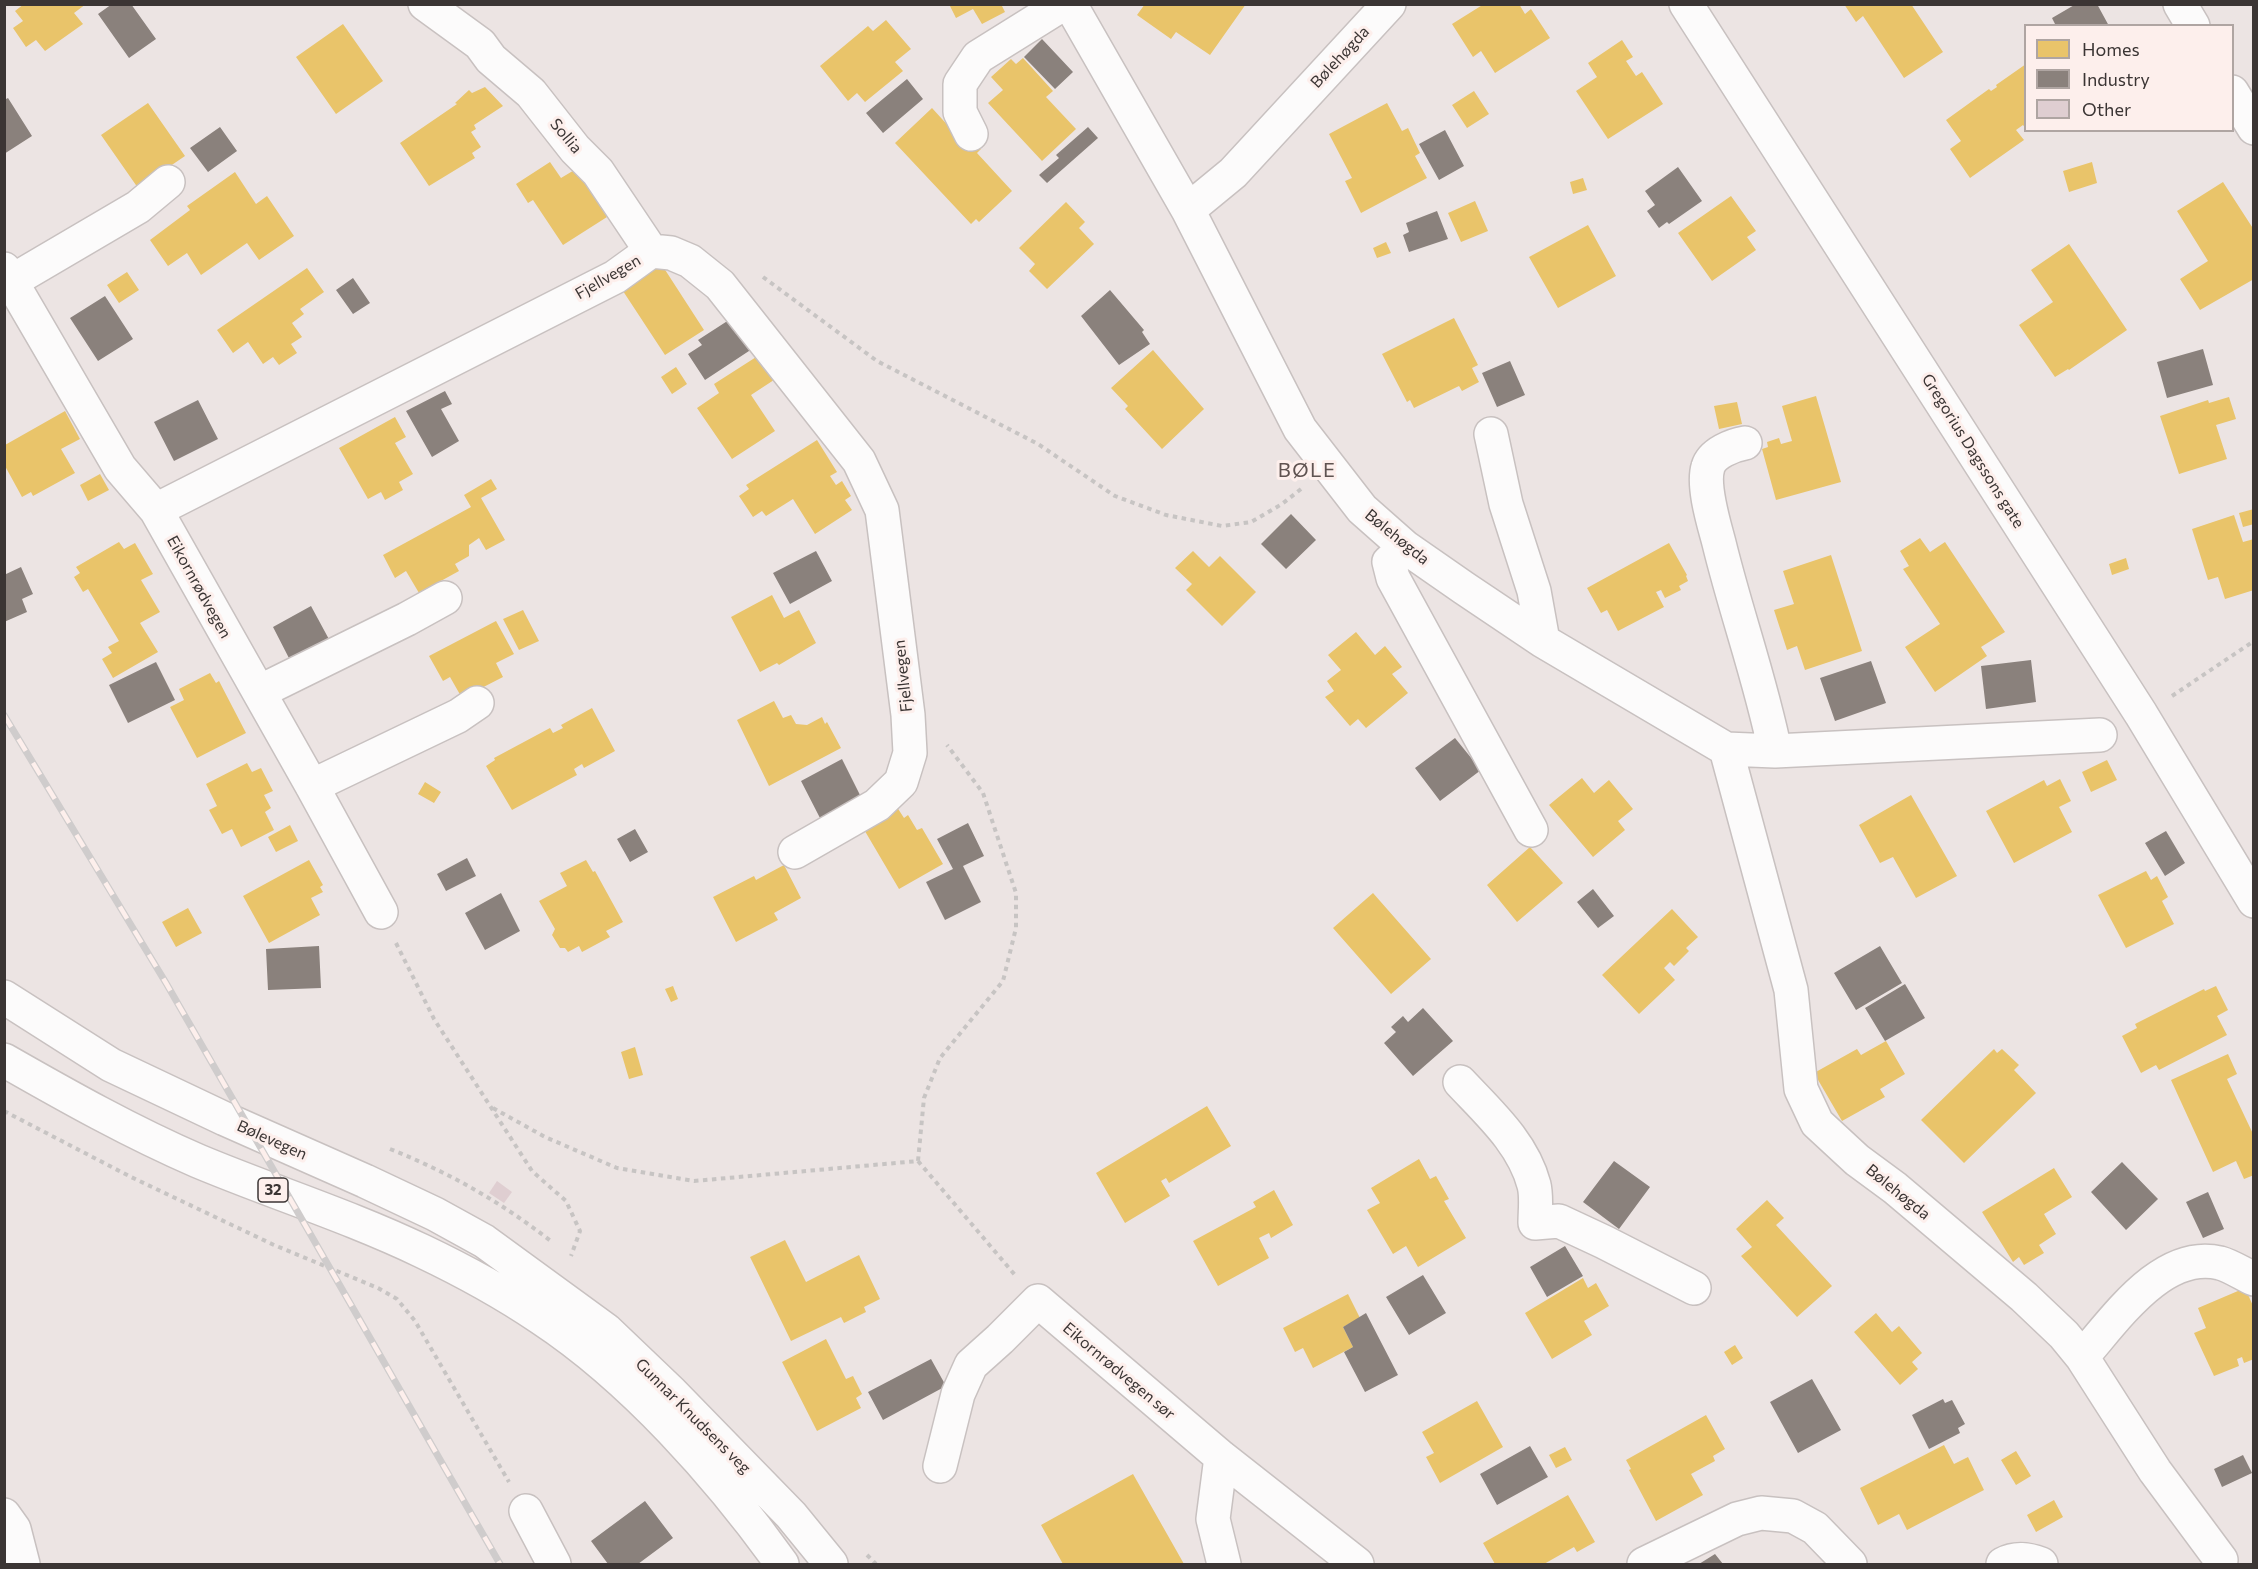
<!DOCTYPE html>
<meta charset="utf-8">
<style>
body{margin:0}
#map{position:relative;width:2258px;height:1569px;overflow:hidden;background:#ece4e3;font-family:Commissioner,sans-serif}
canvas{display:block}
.frame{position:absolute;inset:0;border:6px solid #3b3534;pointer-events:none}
.legend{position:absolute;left:2024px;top:24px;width:210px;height:108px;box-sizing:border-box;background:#fdefec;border:2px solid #afa5a2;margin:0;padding:8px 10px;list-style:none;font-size:18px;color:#3b3534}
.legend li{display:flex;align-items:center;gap:12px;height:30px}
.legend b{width:30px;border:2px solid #afa5a2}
</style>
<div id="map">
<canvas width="2258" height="1569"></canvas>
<div class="frame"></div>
<ul class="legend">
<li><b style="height:16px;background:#e9c46a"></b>Homes</li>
<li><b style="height:16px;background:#8a817c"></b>Industry</li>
<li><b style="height:16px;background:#dfced1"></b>Other</li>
</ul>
</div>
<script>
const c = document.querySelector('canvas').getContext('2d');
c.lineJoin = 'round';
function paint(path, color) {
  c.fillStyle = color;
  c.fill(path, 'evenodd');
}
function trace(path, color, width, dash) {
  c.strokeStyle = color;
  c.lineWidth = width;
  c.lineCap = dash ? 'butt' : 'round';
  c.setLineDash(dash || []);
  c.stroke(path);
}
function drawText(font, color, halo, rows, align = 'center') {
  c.font = font + ' Commissioner,sans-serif';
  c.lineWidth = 6;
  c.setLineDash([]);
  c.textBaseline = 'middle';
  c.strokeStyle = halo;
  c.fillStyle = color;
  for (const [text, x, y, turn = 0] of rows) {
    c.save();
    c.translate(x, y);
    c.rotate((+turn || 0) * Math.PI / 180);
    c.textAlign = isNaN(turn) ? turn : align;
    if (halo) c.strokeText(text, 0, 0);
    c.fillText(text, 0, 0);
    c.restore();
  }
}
paint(new Path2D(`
 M24 4H86L74 13 83 24 45 51 36 40 26 47 13 28 23 21 15 11Z
 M949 4H1001L1005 12 982 24 973 9 956 18Z
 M1145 4H1246L1210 55 1176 32 1171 39 1137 15Z
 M1484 4H1519L1525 14 1531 9 1550 38 1495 73 1481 51 1473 57 1452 24Z
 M1844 4H1911L1943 52 1904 78 1863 16 1856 22Z
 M886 20 911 49 895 62 903 71 865 102 857 93 848 101 820 66 868 26 873 31Z
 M343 24 383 81 336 114 296 57Z
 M1622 40 1633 57 1626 61 1636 76 1642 72 1663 104 1608 139 1576 91 1597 77 1588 63Z
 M1023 58 1053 91 1046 97 1076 129 1042 161 988 103 1003 90 991 77 1011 59 1016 64Z
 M2026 64V129L2023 125 2016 130 2024 140 1970 178 1950 149 1961 141 1946 120 1989 89 1991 91 1997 87 1996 85Z
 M485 87 503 106 474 125 476 129 471 132 481 147 472 153 475 158 429 186 400 143 457 104 455 103 469 90 472 93Z
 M1474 91 1489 114 1467 128 1452 105Z
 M148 103 185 156 138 188 101 135Z
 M1387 103 1402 131 1408 128 1420 153 1415 156 1427 178 1361 213 1345 181 1352 178 1329 134Z
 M932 108 952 130 971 138 981 149 977 153 1012 191 979 222 976 219 971 224 895 143Z
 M550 162 561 178 576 169 607 217 563 245 533 200 528 203 516 184Z
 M2092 162 2097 183 2069 192 2063 171Z
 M235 172 256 204 267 196 294 236 259 260 247 243 201 275 187 253 168 266 150 240 190 210 187 206Z
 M1583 178 1587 190 1573 194 1570 182Z
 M2223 182 2254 230V279L2200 310 2180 279 2208 261 2177 211Z
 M1731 196 1756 231 1747 237 1756 250 1712 281 1678 233Z
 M1475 201 1488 231 1461 242 1448 213Z
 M1066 202 1085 222 1079 228 1094 244 1047 289 1029 271 1035 264 1019 248Z
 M1588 225 1616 276 1558 308 1529 257Z
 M1386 242 1391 253 1377 258 1373 248Z
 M2069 244 2127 330 2069 370 2068 369 2055 377 2019 325 2053 302 2031 270Z
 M660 262 704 330 665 355 621 288Z
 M307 268 324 292 300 309 304 314 292 323 302 337 291 344 297 353 279 365 273 357 263 364 248 342 233 353 217 330Z
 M127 272 139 290 119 303 107 285Z
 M1454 318 1478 365 1472 368 1479 382 1462 391 1459 386 1414 408 1410 400 1407 402 1382 354Z
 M1153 350 1204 409 1162 449 1125 409 1128 406 1111 388Z
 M764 352 780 376 751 395 775 431 732 459 697 408 719 393 714 384Z
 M676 367 687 384 672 394 661 377Z
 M1816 396 1841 482 1776 500 1762 449 1768 447 1767 442 1779 438 1781 444 1792 441 1782 406Z
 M2229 397 2236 419 2216 425 2227 459 2179 474 2160 416 2208 400 2209 403Z
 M1737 402 1742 424 1719 429 1714 406Z
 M65 411 80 439 61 449 75 473 33 496 31 492 22 497 5 466V445Z
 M395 417 406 437 395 443 413 474 399 482 403 490 385 500 381 492 368 499 339 448Z
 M817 440 837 472 830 476 836 485 842 481 851 496 845 500 852 510 815 534 793 499 766 516 762 511 753 517 739 496 749 489 746 485Z
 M100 474 109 490 88 501 80 485Z
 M491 479 497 489 481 498 505 540 486 550 479 538 469 545V556L455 564 459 571 419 593 406 571 395 578 383 555 471 507 464 495Z
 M2254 509V524L2243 527 2239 513Z
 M2234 515 2243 542 2254 539V590L2225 599 2218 577 2208 580 2192 529Z
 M1920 538 1930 552 1945 542 2005 632 1981 647 1987 656 1935 692 1905 647 1940 624 1903 569 1909 566 1900 551Z
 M119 542 124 549 135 543 153 574 141 580 160 612 140 623 158 652 113 678 102 659 112 653 108 647 119 641 88 589 83 592 74 577 80 573 76 567Z
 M1669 543 1687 575 1686 576 1688 581 1679 586 1681 590 1665 598 1661 590 1656 592 1664 607 1618 631 1607 610 1601 613 1587 588Z
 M1193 551 1209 567 1220 556 1256 592 1222 626 1186 590 1192 584 1175 568Z
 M1831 555 1862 651 1805 670 1797 646 1787 650 1774 610 1794 604 1783 571Z
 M2126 558 2129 569 2112 575 2109 564Z
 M772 595 784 618 799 610 816 643 779 665 777 663 760 672 731 617Z
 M523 610 539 641 519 650 503 619Z
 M496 621 514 654 496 663 503 677 462 698 450 677 443 681 429 656Z
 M1356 632 1375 655 1385 646 1402 667 1392 674 1408 693 1366 728 1358 719 1350 726 1325 697 1334 691 1327 681 1341 670 1328 655Z
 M210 673 216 683 219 681 246 733 197 758 170 707 184 700 179 689Z
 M774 701 783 718 791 715 796 724 807 725 822 717 825 724 827 722 841 748 769 786 737 720Z
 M592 708 615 751 584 768 582 764 574 769 577 775 512 810 486 766 495 760 494 758 550 728 553 733 563 728 561 725Z
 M2107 760 2117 780 2091 792 2082 772Z
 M247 763 252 772 261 768 273 791 264 795 271 808 265 812 274 830 241 847 232 829 222 834 209 810 217 806 206 784Z
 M1582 778 1594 793 1609 780 1633 809 1618 821 1625 830 1593 857 1549 805Z
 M2060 779 2071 801 2059 807 2072 832 2014 863 1986 811 2044 780 2047 786Z
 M425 782 441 792 434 803 418 794Z
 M1911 795 1957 876 1916 898 1893 857 1880 863 1859 825Z
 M893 801 904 818 908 815 917 830 922 828 943 864 899 889 859 821Z
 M290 825 298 841 276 852 268 837Z
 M1530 847 1563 883 1517 922 1487 885Z
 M309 860 323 885 320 887 323 892 311 898 320 915 269 943 243 896Z
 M586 860 593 872 595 871 623 922 606 931 610 937 582 952 579 946 568 952 565 948H560L552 935 555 929 539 901 567 886 560 873Z
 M784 865 801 898 774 913 778 920 736 942 713 897 754 876 756 880Z
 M2146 871 2151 880 2157 876 2168 897 2162 901 2174 924 2126 948 2098 895Z
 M1373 893 1431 959 1391 994 1333 928Z
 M188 908 202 933 176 947 162 922Z
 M1672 909 1698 937 1686 948 1689 951 1674 966 1670 962 1664 968 1675 980 1639 1014 1602 975Z
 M673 986 678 999 671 1002 665 989Z
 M2216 986 2228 1010 2217 1016 2227 1035 2159 1070 2156 1065 2141 1073 2122 1036 2137 1028 2135 1024 2204 989 2205 991Z
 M1886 1041 1905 1074 1880 1089 1885 1097 1842 1121 1814 1073 1857 1049 1861 1055Z
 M635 1047 643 1075 629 1079 621 1052Z
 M1994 1049 1997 1053 2002 1049 2019 1065 2014 1070 2036 1093 1964 1163 1921 1120Z
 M2228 1054 2237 1074 2227 1079 2254 1136V1175L2244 1179 2236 1161 2213 1172 2171 1080Z
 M1207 1106 1231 1146 1169 1183 1166 1178 1161 1181 1170 1196 1125 1223 1096 1173Z
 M1419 1159 1430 1179 1436 1176 1449 1199 1444 1201 1466 1238 1418 1267 1406 1246 1393 1254 1367 1210 1380 1203 1371 1188Z
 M2054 1168 2072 1197 2044 1214 2056 1234 2039 1245 2044 1253 2024 1265 2019 1257 2013 1262 1982 1212Z
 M1274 1190 1293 1225 1271 1238 1269 1233 1259 1238 1269 1258 1218 1286 1193 1241 1256 1207 1253 1202Z
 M1767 1200 1784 1218 1776 1225 1832 1286 1797 1317 1741 1256 1752 1247 1736 1229Z
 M785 1240 806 1282 859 1255 880 1299 864 1307 866 1312 844 1323 841 1317 791 1341 750 1257Z
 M1583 1278 1588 1288 1596 1283 1609 1306 1584 1321 1592 1335 1552 1359 1525 1313Z
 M2245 1288 2254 1308V1359L2244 1363 2242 1357 2237 1359 2239 1366 2214 1376 2194 1333 2206 1328 2198 1308Z
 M1348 1294 1360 1318 1343 1327 1353 1347 1313 1368 1303 1348 1295 1352 1283 1328Z
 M1876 1313 1892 1332 1899 1326 1922 1353 1912 1362 1918 1369 1900 1385 1854 1332Z
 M826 1339 846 1379 853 1376 862 1394 856 1398 861 1408 817 1431 782 1362Z
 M1735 1345 1743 1358 1732 1365 1724 1352Z
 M1477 1401 1503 1447 1440 1483 1426 1457 1434 1453 1422 1432Z
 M1706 1415 1725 1449 1713 1456 1715 1461 1691 1474 1703 1495 1656 1521 1629 1470 1631 1469 1626 1460Z
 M1944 1445 1954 1464 1968 1457 1984 1490 1907 1530 1899 1514 1878 1525 1860 1488Z
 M1565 1447 1572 1460 1556 1468 1549 1455Z
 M2016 1451 2031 1476 2016 1485 2001 1460Z
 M1133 1474 1184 1564H1063L1041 1525Z
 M1568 1495 1595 1542 1577 1552 1574 1547 1544 1564H1495L1483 1543Z
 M2054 1500 2063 1517 2036 1532 2027 1515Z`), '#e9c46a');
paint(new Path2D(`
 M112 4H131L156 39 129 58 98 14Z
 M2076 4H2097L2109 26H2056L2052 18Z
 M1042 39 1073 72 1055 89 1024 57Z
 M907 79 923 99 883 133 866 113Z
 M8 98 32 136 4 154V100Z
 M220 127 237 151 208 172 190 148Z
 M1088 127 1098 138 1047 183 1039 175 1059 158 1056 155Z
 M1445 130 1464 166 1439 180 1419 144Z
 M1678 167 1702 201 1669 224 1667 222 1659 228 1647 211 1655 205 1645 191Z
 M1437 211 1448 239 1409 252 1403 235 1409 232 1406 223Z
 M353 278 370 303 353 314 336 290Z
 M1110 290 1144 330 1142 332 1150 344 1119 365 1081 316Z
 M105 296 133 339 98 361 70 318Z
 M732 318 752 349 705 380 688 354 702 345 698 340Z
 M2203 349 2213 385 2167 398 2157 362Z
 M1510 361 1525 395 1497 407 1482 373Z
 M445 391 452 404 441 409 459 441 432 457 406 411Z
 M198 400 218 439 174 461 154 422Z
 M1291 514 1316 540 1286 569 1261 544Z
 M816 551 832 581 790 604 773 573Z
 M21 567 33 594 22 599 27 612 4 622V575Z
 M311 606 331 643 292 664 273 627Z
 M2031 660 2036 702 1986 709 1981 666Z
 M1871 661 1886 703 1835 721 1820 678Z
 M156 662 175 700 128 723 109 685Z
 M1455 738 1481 770 1440 801 1415 768Z
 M842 759 861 797 820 818 801 781Z
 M968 823 984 856 963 866 981 902 945 920 926 882 953 869 937 839Z
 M635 829 648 852 630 862 617 839Z
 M2166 831 2185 863 2165 876 2145 843Z
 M467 858 476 876 446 891 437 874Z
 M1593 889 1614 916 1598 928 1577 902Z
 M501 893 520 931 485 950 465 913Z
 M319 946 321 988 268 990 266 949Z
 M1880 946 1902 983 1856 1010 1834 973Z
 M1905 984 1925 1018 1885 1041 1865 1008Z
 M1423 1008 1453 1041 1413 1076 1384 1043 1396 1032 1391 1027 1403 1016 1408 1022Z
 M1614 1161 1650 1187 1619 1229 1583 1202Z
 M2122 1162 2158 1199 2126 1230 2091 1192Z
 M2208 1192 2224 1229 2203 1238 2186 1202Z
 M1565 1246 1583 1276 1547 1297 1530 1267Z
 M1423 1275 1446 1313 1409 1335 1386 1297Z
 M1366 1313 1398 1375 1365 1392 1344 1352 1353 1347 1343 1327Z
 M931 1359 946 1386 883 1420 868 1392Z
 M1812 1379 1841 1430 1798 1453 1770 1402Z
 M1943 1399 1945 1403 1952 1400 1965 1424 1958 1428 1960 1433 1929 1449 1912 1415Z
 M1530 1446 1548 1477 1497 1505 1480 1474Z
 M2243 1455 2252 1473 2222 1487 2214 1469Z
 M645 1501 673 1538 638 1564H608L591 1541Z
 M1715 1554 1723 1564H1699Z`), '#8a817c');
paint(new Path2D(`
 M497 1181 512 1192 504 1203 489 1193Z`), '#dfced1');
const minor = new Path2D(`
 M425 4 480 44 491 59 531 93 575 149 598 172 651 251
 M1070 4 1188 210 1300 429 1362 509 1405 547 1464 588 1543 641 1726 749 1775 751 2100 735
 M1686 4 2141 714 2254 901
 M2180 4 2193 26
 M2232 92 2254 128
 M971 134 960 112V84L978 57 1063 4
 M1188 210 1233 173 1389 4
 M4 269 120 468 156 510 312 786 381 912
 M12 281 138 207 168 182
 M1491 434 1506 504 1534 591 1543 641
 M1745 443C1733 445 1712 453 1708 467 1702 486 1714 524 1719 543 1736 613 1761 681 1775 751
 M156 510 615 277 651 251 671 253 690 261 720 285 859 461 882 510 908 715 910 753 901 782 877 805 795 852
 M1405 547 1389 562 1393 578 1531 830
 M259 692 407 619 445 598
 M1726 749 1791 990 1801 1089 1817 1123 1857 1160 1895 1188 2024 1297 2064 1335 2082 1357 2155 1471 2221 1560
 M312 786 458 716 477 703
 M1460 1082C1489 1113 1523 1143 1534 1185 1537 1197 1535 1211 1535 1223L1559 1221 1604 1242 1694 1288
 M2082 1357C2115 1320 2162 1249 2220 1263 2231 1266 2243 1274 2254 1279
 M1221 1457 1213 1519 1224 1564
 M940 1466 958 1394 971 1365 1000 1339 1038 1301 1221 1457 1357 1564
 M526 1511 554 1564
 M4 1515 14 1529 23 1564
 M1644 1564 1737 1519 1761 1513 1793 1516 1815 1528 1850 1564
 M2003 1564C2016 1557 2028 1559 2041 1564`);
const major = new Path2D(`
 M4 997 111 1065 225 1119 365 1181 435 1214 484 1241 606 1330 672 1393 791 1515 831 1564
 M4 1060C67 1096 131 1132 198 1161 272 1192 349 1216 422 1251 462 1270 504 1293 541 1318 632 1378 719 1476 782 1564`);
trace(minor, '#c8c1c0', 36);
trace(major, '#c8c1c0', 36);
trace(new Path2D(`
 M763 277 877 361 1038 444 1115 496 1166 515 1222 526 1251 522 1282 504 1301 489
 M2172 696 2254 641
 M396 943 434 1019 532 1171 566 1201 580 1231 571 1256
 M493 1108 545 1137 617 1168 694 1181 918 1161 924 1098 940 1058 1003 981 1016 928V893L983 793 947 745
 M4 1111 131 1177 274 1245 378 1288 397 1299 415 1321 509 1482
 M390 1149C450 1173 501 1202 552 1242
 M918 1161 1015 1275
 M867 1555 876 1564`), '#c7c4c3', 4, [4.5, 4.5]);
trace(minor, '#fcfbfb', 33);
trace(major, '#fcfbfb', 33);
const rail = new Path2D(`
 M4 715 166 983 500 1564`);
trace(rail, '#cfcccc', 7);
trace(rail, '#fdefec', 4.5, [14]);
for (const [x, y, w] of [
 [273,1190,30]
]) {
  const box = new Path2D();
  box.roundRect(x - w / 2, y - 12, w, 24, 4.5);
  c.fillStyle = '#fdefec';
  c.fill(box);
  trace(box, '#3b3534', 1.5);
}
drawText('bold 15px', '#3b3534', null, [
 ["32",273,1190]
]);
drawText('16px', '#3b3534', '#fdefec', [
 ["Bølehøgda",1340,57,-47],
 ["Sollia",566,136,50],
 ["Fjellvegen",608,277,-30],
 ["Gregorius Dagssons gate",1973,451,58],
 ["Bølehøgda",1397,537,39],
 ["Eikornrødvegen",199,587,61],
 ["Fjellvegen",903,676,-96],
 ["Bølevegen",272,1140,24],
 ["Bølehøgda",1898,1192,39],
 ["Eikornrødvegen sør",1119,1371,40],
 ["Gunnar Knudsens veg",693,1416,45]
]);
c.letterSpacing = '1.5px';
drawText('20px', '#5f5351', '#fdefec', [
 ["BØLE",1307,470]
]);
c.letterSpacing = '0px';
</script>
